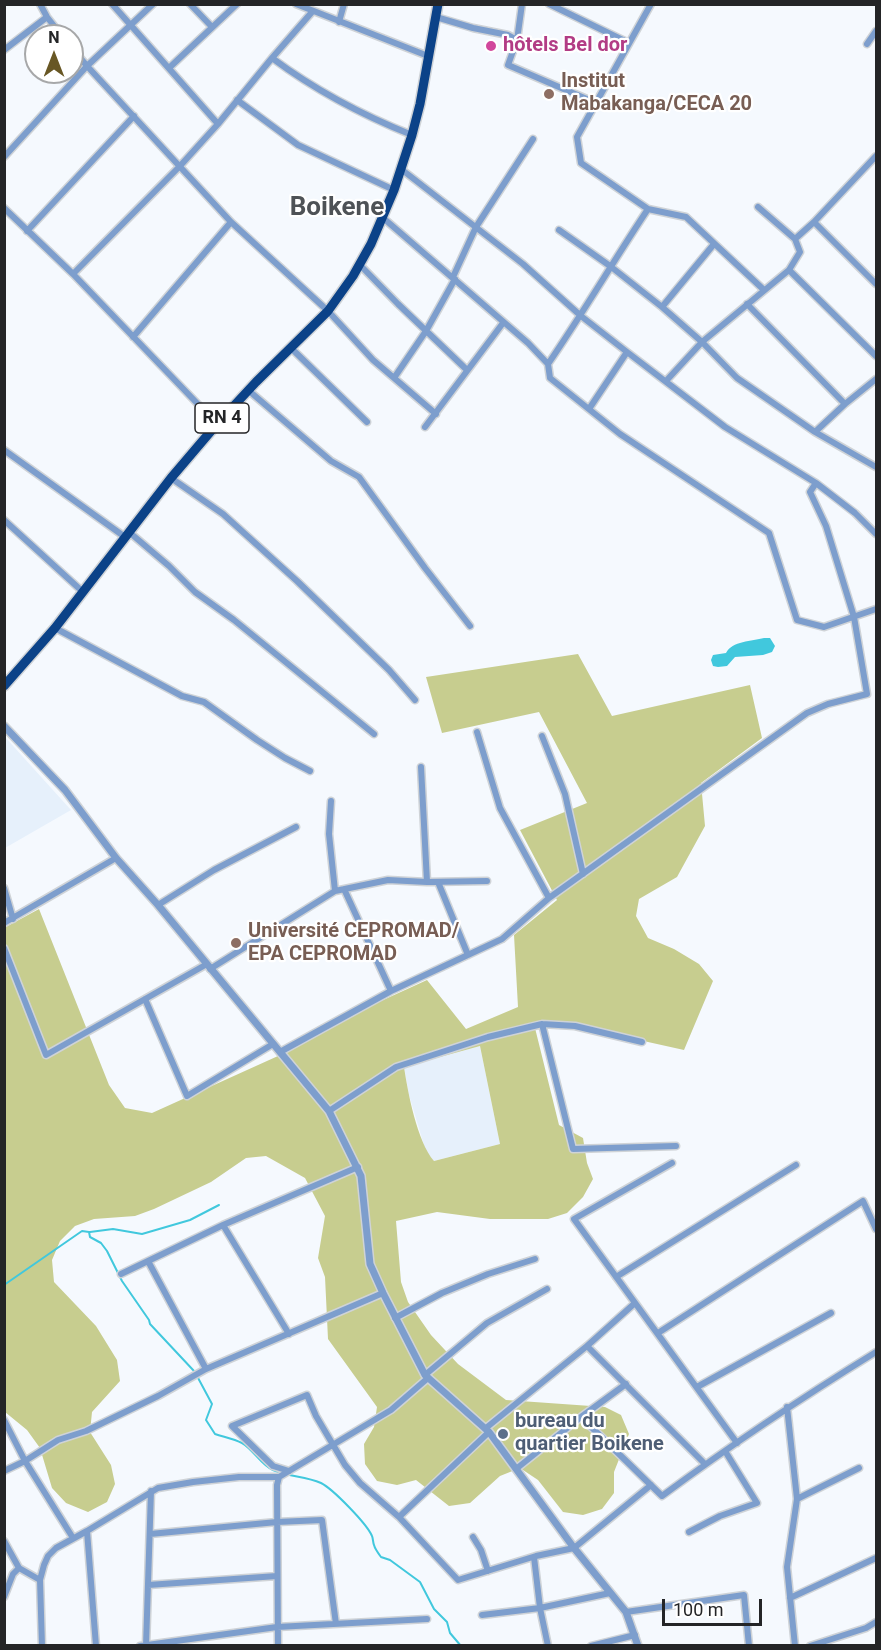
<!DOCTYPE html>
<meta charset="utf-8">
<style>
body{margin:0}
#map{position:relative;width:881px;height:1650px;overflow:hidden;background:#f5f9fe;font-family:Roboto,sans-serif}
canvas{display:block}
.frame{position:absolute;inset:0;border:6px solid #242527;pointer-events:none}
.north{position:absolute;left:24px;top:24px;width:60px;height:60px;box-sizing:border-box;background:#fff;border:2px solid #a7a8a9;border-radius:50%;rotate:0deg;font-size:16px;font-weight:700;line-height:24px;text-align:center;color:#242527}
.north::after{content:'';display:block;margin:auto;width:21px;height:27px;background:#685724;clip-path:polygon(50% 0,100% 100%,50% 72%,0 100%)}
.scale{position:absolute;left:662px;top:1599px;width:100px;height:27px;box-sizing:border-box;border:3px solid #242527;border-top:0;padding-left:8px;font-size:18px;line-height:21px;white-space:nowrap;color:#242527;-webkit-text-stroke:4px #fff;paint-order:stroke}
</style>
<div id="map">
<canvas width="881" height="1650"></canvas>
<div class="frame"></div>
<div class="north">N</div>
<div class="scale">100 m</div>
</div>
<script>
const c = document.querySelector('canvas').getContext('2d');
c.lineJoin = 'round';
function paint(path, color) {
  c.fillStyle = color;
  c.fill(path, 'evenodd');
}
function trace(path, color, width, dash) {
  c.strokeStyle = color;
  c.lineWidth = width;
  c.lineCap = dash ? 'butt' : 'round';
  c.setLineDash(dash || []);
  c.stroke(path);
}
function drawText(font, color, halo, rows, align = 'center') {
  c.font = font + ' Roboto,sans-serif';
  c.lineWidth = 4.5;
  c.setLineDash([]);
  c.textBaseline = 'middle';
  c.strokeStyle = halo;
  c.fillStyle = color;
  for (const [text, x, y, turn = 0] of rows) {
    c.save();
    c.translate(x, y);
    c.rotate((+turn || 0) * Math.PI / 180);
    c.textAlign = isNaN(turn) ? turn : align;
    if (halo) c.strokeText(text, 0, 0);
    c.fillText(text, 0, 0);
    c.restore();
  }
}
paint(new Path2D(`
 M5 737 71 810 5 848H4Z
 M480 1046 500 1144 434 1161 426 1152 409 1095 404 1067Z`), '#e6f0fb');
paint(new Path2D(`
 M578 654 612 716 750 685 762 738 701 783 705 826 677 877 639 899 636 916 648 938 674 949 699 964 713 981 684 1050 639 1040 576 1029 535 1028 559 1125 583 1138 587 1163 593 1179 583 1197 567 1213 548 1219H490L437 1212 396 1221 401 1282 408 1302 431 1335 458 1364 506 1400 605 1407 621 1415 629 1434 614 1472V1493L602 1509 583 1515 563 1512 538 1480 520 1468 500 1476 470 1503 449 1506 416 1480 397 1485 377 1481 365 1464 364 1444 374 1427 377 1407 328 1339 325 1277 318 1258 325 1216 305 1178 266 1156 246 1158 211 1182 154 1209 135 1216 94 1219 75 1226 60 1241 52 1260 54 1282 96 1326 117 1360 120 1381 92 1412 90 1432 111 1465 115 1484 107 1502 88 1512 66 1503 52 1488 40 1448 27 1430 5 1412 4 928 39 909 109 1085 125 1108 152 1113 278 1056 381 1001 427 980 466 1029 518 1007 514 935 557 900 520 830 587 803 539 712 442 733 426 677ZM480 1046 500 1144 434 1161C417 1141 408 1093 404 1067Z`), '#c7cd8f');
paint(new Path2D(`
 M764 638H770L775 646 772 652 763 655 735 657 727 666 718 667 713 666 711 660 713 655 726 653C732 641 752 641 764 638Z`), '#41c8dd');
trace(new Path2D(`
 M90 1232 113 1229 142 1234 190 1220 219 1205
 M4 1285 82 1231 89 1232 90 1237 101 1243 107 1251 122 1281 149 1320 150 1324 194 1371
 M197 1376 212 1404 206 1420 215 1434C224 1437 234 1439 242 1443 253 1449 262 1466 273 1470 289 1477 305 1476 321 1483 333 1489 367 1524 372 1536 373 1538 373 1543 374 1545 375 1549 378 1553 381 1557L390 1560 420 1582 434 1609 447 1622 450 1633 461 1646`), '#41c8dd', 2);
const minor = new Path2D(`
 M40 4 47 17 62 36
 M112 4 218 124
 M190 4 212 27
 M296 4 428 56
 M522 4 517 40 508 65 596 103
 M549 4 629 43
 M651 4 577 137 581 163 648 209 686 217 764 290
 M436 17 473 28 508 35 517 40
 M339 22 344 4
 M867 44 876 31
 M72 48 87 66 231 222 328 311 373 360 436 414
 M4 50 47 17
 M272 58C315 90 362 115 412 135
 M169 68 237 4
 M237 100 298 145 394 190
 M4 157 87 66 153 4
 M401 169 523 264 581 316 627 352 725 427 816 483 855 513 876 534
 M758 207 795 239
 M4 208 73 274 217 424
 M382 217 528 343 548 364 550 378 620 434 769 533 797 620 824 627 876 609
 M814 222 876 284
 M559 230 610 266 662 307 702 342 737 378 815 432 876 467
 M27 231 134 116
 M359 264 398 304 467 370
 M789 270 876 356
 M73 274 180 166 218 124 272 58 312 12
 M453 277 476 227 533 139
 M747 304 845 404
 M662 307 714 244
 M133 337 231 222
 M291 348 367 422
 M548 364C583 313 614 260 648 209
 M394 378 426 331 455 279
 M666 381 702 342 789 270 800 252 795 239 814 222 876 156
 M248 390 331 461 359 477 425 568 470 626
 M589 409 627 352
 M425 427 503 323
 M815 432 845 404 876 379
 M4 450 125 537
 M171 478 223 514 297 581 389 670 415 700
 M4 520 83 592
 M129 532 169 566 195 592 234 620 374 734
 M55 628 182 696 204 702 257 740 285 758 310 771
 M477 732 500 808 549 898
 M542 736 565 794 583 874
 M421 767 427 882
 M331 801 329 834 335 891
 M438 882 468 955
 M4 888 13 919
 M344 889 391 991
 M158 905 214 870 296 827
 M4 923 116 858
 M4 948 46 1055 207 964
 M210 969 335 891 388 880 427 882 487 881
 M145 999 187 1096 273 1044
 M542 1024 573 1149 676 1146
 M280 1052 391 991 502 939 549 898 807 713 828 704 867 694 854 617 826 526 810 492 816 483
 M329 1111 396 1067 488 1037 542 1024 575 1026 642 1042
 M672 1163 574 1219 737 1443
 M223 1225 289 1334
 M148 1261 206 1369
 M121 1274 223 1225 358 1167
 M616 1277 796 1165
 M395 1318 442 1293 488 1274 535 1259
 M658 1333 863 1201 876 1229
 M587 1346 705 1464
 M425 1375 487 1323 547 1289
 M697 1387 831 1313
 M787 1407 797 1499 787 1567 795 1646
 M581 1417 662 1496C731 1445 803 1397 876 1352
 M4 1420 25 1461 73 1538
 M486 1428 587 1346 635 1303
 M516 1469 581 1417 626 1384
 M4 1471 25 1461 58 1440 86 1431 158 1396 206 1369 383 1293
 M289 1471 273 1466 232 1426 307 1395 316 1416 345 1465 360 1483 399 1517 458 1580 536 1556 574 1548 651 1485
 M797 1499 859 1468
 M399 1517 489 1432
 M87 1531 96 1646
 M689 1532 720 1516 757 1503 725 1451
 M150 1534 277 1522 322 1520 336 1624
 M473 1537 481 1550 488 1571
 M4 1541 19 1568 40 1580
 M534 1557 540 1608 548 1646
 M148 1585 277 1576
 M4 1597 13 1574 19 1568
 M790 1598 876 1558
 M626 1612 744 1595 749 1646
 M482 1615 540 1608 610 1593
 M42 1646 40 1580 44 1565 48 1556 56 1548 87 1531 158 1488 193 1482 239 1477H279
 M140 1646 277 1627 427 1619
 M146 1646 151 1491
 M278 1646 277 1485 279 1477 391 1410 428 1378
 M591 1646 635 1635
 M810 1646 866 1628 876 1622`);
const tertiary = new Path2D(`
 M4 726 65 790 116 858 158 905 329 1111 361 1176 370 1264 383 1293 425 1375 489 1432 574 1548 626 1612 638 1646`);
const trunk = new Path2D(`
 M4 686 55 628 171 478 217 424 256 382 328 311 353 276 371 244 394 190 412 135 420 104 438 4`);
trace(minor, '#cfd3d7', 9);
trace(tertiary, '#cfd3d7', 10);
trace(trunk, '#cfd3d7', 12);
trace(minor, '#7d9ecd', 6);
trace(tertiary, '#7d9ecd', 7);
trace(trunk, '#0b4288', 9);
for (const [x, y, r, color] of [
 [491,46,6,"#d1479c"],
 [549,94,6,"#8d6e63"],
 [236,943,6,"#8d6e63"],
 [503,1434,6,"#5c6f8a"]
]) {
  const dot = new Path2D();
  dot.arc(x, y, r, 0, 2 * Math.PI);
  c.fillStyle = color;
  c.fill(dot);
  trace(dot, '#fff', 2);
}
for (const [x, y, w] of [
 [222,418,54]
]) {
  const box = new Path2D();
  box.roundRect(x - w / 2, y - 15, w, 30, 4.5);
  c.fillStyle = '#fff';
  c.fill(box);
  trace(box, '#242527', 1.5);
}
drawText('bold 18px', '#242527', null, [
 ["RN 4",222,418]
]);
drawText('bold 20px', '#b23c85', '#fff', [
 ["hôtels Bel dor",503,46]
], 'left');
drawText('bold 20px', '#785e54', '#fff', [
 ["Institut",561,82],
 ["Mabakanga/CECA 20",561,105],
 ["Université CEPROMAD/",248,932],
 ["EPA CEPROMAD",248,955]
], 'left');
drawText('bold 20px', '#4e5e75', '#fff', [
 ["bureau du",515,1422],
 ["quartier Boikene",515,1445]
], 'left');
drawText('bold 26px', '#4e5256', '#fff', [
 ["Boikene",337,208]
]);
</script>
